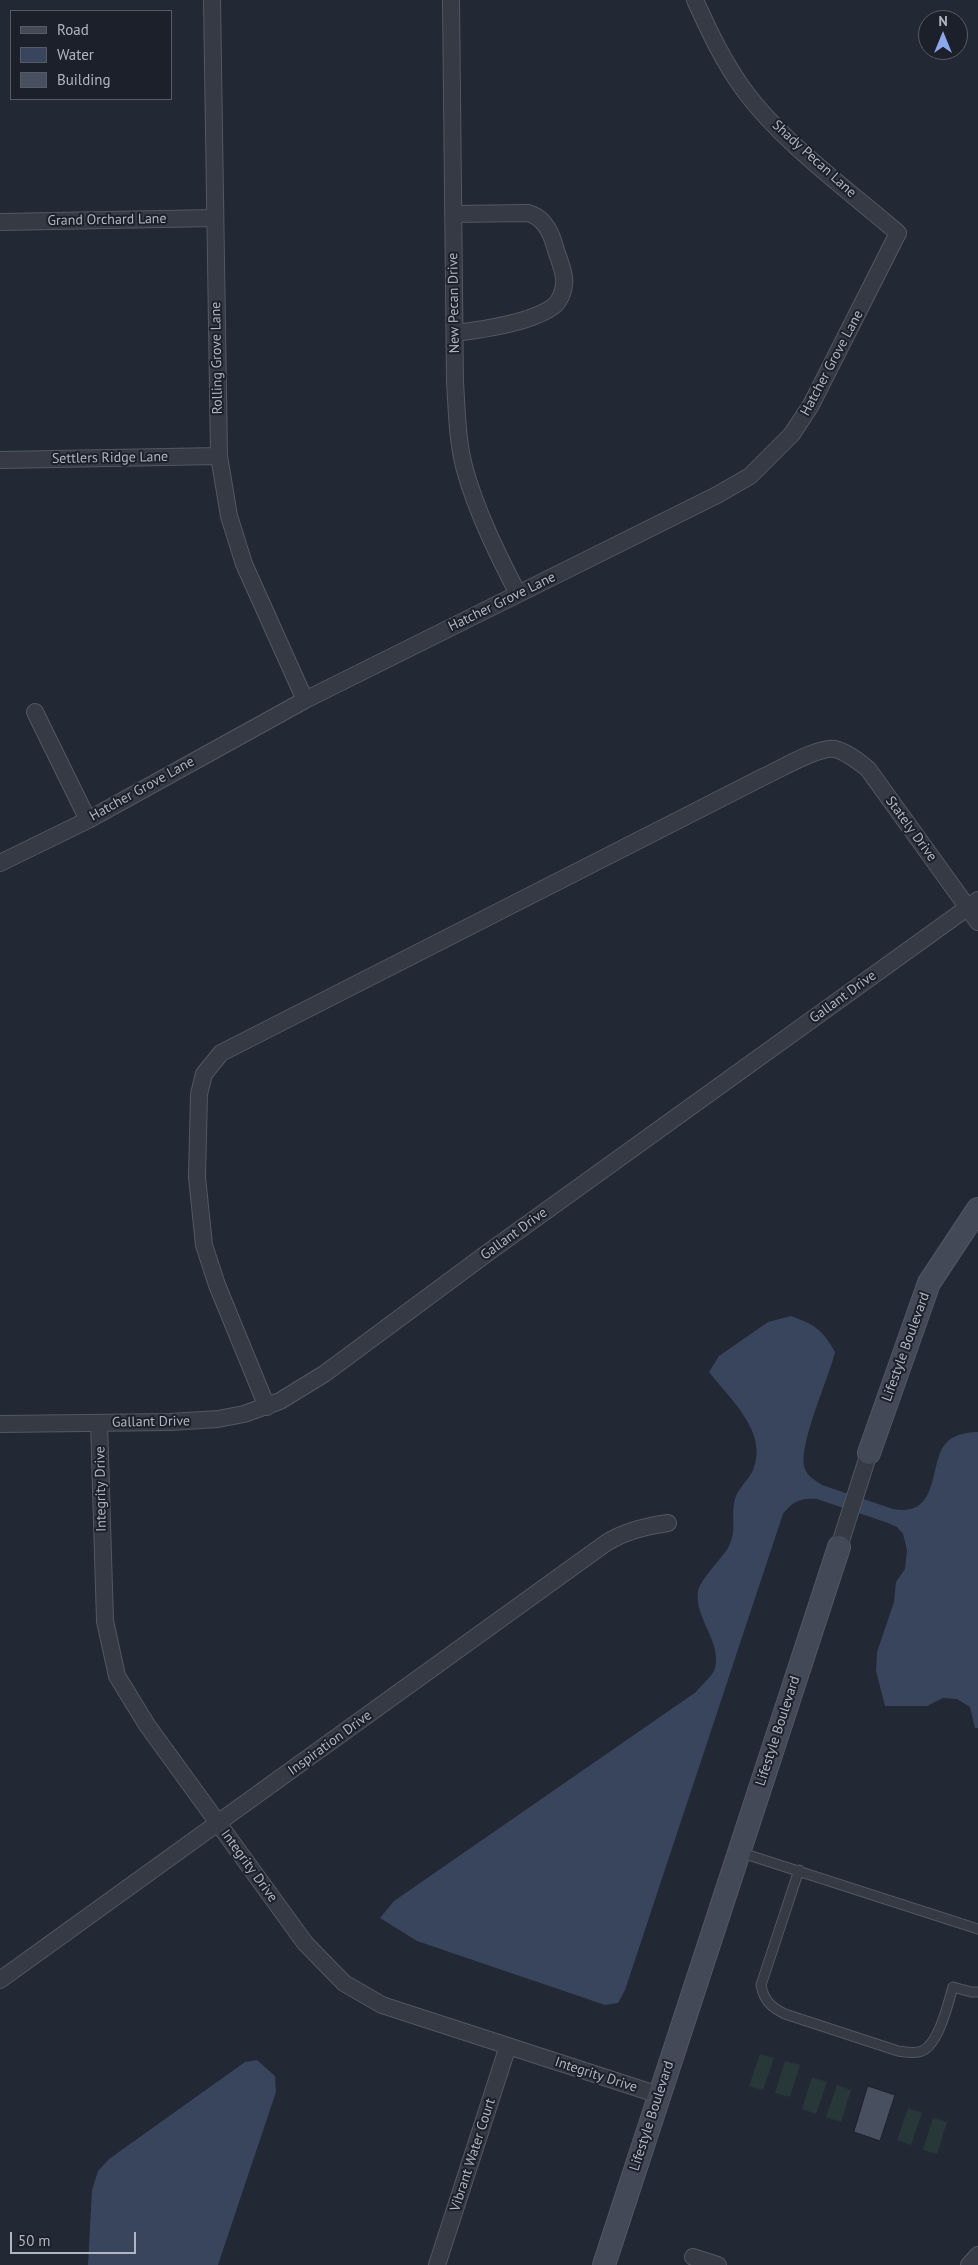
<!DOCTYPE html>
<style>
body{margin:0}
#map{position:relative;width:978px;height:2265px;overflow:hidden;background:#222834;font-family:"PT Sans",sans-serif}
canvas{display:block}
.legend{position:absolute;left:10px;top:10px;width:162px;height:90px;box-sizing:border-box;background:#1b202a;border:1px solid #565c67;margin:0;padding:6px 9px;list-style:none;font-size:15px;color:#afb5c2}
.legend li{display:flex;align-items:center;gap:10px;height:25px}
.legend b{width:25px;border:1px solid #565c67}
.north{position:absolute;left:918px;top:10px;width:50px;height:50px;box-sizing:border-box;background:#1b202a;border:1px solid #565c67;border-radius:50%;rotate:0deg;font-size:14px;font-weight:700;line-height:20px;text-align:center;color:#afb5c2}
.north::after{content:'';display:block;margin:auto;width:18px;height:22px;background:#8ba8eb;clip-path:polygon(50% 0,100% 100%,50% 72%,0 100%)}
.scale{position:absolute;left:10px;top:2232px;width:126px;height:22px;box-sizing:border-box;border:2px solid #afb5c2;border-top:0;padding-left:6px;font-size:15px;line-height:18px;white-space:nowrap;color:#afb5c2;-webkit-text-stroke:4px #1b202a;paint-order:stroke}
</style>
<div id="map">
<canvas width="978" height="2265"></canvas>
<ul class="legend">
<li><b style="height:6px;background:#444958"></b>Road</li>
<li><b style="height:14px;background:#39455c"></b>Water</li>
<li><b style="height:14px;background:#484f5e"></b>Building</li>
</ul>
<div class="north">N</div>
<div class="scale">50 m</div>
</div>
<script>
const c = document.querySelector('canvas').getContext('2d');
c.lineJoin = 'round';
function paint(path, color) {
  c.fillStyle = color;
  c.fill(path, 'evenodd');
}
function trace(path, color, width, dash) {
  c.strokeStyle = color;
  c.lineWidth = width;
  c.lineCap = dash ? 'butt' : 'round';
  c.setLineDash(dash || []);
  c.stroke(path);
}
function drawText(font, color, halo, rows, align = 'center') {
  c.font = font + ' "PT Sans",sans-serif';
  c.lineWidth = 4;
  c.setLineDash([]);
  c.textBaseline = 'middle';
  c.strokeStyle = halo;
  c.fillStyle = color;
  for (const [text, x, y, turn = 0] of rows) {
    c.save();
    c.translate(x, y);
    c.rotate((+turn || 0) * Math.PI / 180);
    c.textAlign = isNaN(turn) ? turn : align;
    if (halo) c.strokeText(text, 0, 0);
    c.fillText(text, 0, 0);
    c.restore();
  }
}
paint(new Path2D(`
 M760 2054 774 2058 763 2090 749 2086Z
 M785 2061 800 2065 790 2097 775 2093Z
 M812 2077 827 2082 816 2114 802 2109Z
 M837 2085 851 2090 841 2122 826 2117Z
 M908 2108 922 2113 911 2145 897 2140Z
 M933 2118 947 2122 937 2154 923 2150Z`), '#283839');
paint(new Path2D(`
 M791 1316C814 1324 823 1330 835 1352 829 1378 797 1447 805 1469 808 1477 815 1480 822 1485L893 1509C943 1518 927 1459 948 1441 956 1434 968 1432 978 1432V1728H975L970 1707 957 1699 943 1698 927 1706H885L876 1671 877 1652 894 1602 896 1582 905 1569 907 1550 903 1534 897 1527 888 1523 817 1499C801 1498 793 1501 783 1514L625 1990 618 2003 605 2005 417 1941 380 1918 394 1901 696 1692C701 1685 713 1676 715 1668 722 1642 694 1618 698 1591 700 1580 721 1559 728 1548 738 1529 730 1516 735 1499 738 1488 748 1481 753 1470 769 1433 730 1399 709 1372L719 1356 768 1322Z
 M257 2060 275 2076 276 2092 218 2265H88L92 2190 98 2171 109 2159 245 2062Z`), '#39455c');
const building = new Path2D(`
 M868 2086 895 2095 880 2141 854 2132Z`);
paint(building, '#484f5e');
trace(building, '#1d222c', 1);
const lane = new Path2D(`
 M739 1852 978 1929
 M799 1870 761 1985C764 2001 771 2007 785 2014L898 2051C906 2052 915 2054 922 2051 939 2044 948 2003 953 1987L971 1992H978`);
const street = new Path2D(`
 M212 0 219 456 229 516 244 564 305 700
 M451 0 455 382C457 411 457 441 465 470 477 513 498 555 518 594
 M453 214 528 213C544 217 551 232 555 247 558 258 566 274 564 285 563 292 560 300 555 305 535 322 481 330 455 333
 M0 222 215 218
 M0 460 219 456
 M35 712 88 820
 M0 863 88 820 305 700 717 495 750 476 792 434 811 405 898 233C848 190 783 143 744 90 724 63 709 31 695 0
 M267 1407 217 1285 204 1245 197 1177 199 1094 204 1074 221 1053 763 777C779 770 818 746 835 749 847 752 858 761 868 769L978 922
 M99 1423 105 1621 117 1676 147 1725 305 1943 344 1983 382 2005 659 2095
 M0 1424 170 1422 218 1419 244 1414 280 1401 324 1374 486 1254 978 900
 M839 1547 869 1453
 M0 1980 606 1543C625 1531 646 1526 668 1523
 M693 2257 718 2265
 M437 2265 508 2046
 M969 2265 978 2255`);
const secondary = new Path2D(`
 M869 1453 929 1283 978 1209
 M604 2265 839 1547`);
trace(lane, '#525863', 11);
trace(street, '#525863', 18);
trace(secondary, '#525863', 24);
trace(lane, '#353a45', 9);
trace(street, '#353a45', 16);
trace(secondary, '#444958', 22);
drawText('14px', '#afb5c2', '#1b202a', [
 ["Shady Pecan Lane",814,159,42],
 ["Grand Orchard Lane",107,220,-1],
 ["New Pecan Drive",454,303,-91],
 ["Rolling Grove Lane",217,358,-91],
 ["Hatcher Grove Lane",832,363,-62],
 ["Settlers Ridge Lane",110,458,-1],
 ["Hatcher Grove Lane",502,602,-26],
 ["Hatcher Grove Lane",142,789,-29],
 ["Stately Drive",911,829,54],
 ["Gallant Drive",843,997,-36],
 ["Gallant Drive",514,1234,-36],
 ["Lifestyle Boulevard",906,1347,-70],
 ["Gallant Drive",151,1422,-1],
 ["Integrity Drive",101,1489,-91],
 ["Lifestyle Boulevard",778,1731,-72],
 ["Inspiration Drive",330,1743,-36],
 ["Integrity Drive",249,1866,54],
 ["Integrity Drive",596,2075,18],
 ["Lifestyle Boulevard",652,2116,-72],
 ["Vibrant Water Court",473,2155,-72]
]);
</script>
